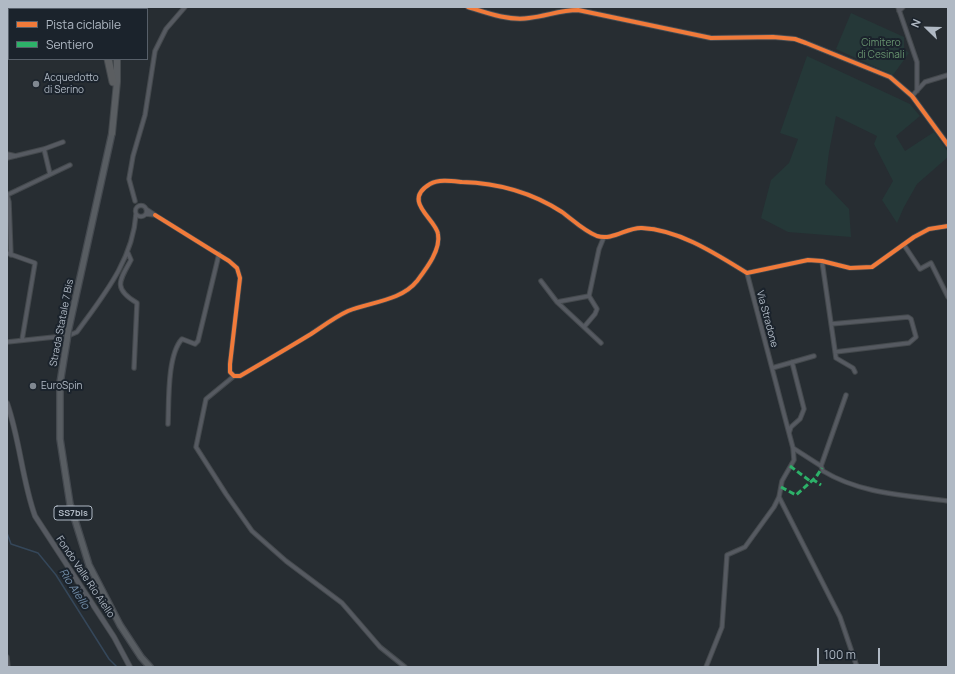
<!DOCTYPE html>
<style>
body{margin:0}
#map{position:relative;width:955px;height:674px;overflow:hidden;background:#272d32;font-family:Manrope,sans-serif}
canvas{display:block}
.frame{position:absolute;inset:0;border:8px solid #b0b9c4;pointer-events:none}
.legend{position:absolute;left:8px;top:8px;width:140px;height:52px;box-sizing:border-box;background:#1b232c;border:1px solid #575f69;margin:0;padding:5px 7px;list-style:none;font-size:12px;color:#b0b9c4}
.legend li{display:flex;align-items:center;gap:8px;height:20px}
.legend b{width:20px;border:1px solid #575f69}
.north{position:absolute;left:907px;top:8px;width:40px;height:40px;-webkit-text-stroke:3px #1b232c;paint-order:stroke;rotate:293deg;font-size:11px;font-weight:700;line-height:16px;text-align:center;color:#b0b9c4}
.north::after{content:'';display:block;margin:auto;width:14px;height:18px;background:#b0b9c4;clip-path:polygon(50% 0,100% 100%,50% 72%,0 100%)}
.scale{position:absolute;left:817px;top:648px;width:63px;height:18px;box-sizing:border-box;border:2px solid #b0b9c4;border-top:0;padding-left:5px;font-size:12px;line-height:14px;white-space:nowrap;color:#b0b9c4;-webkit-text-stroke:3px #1b232c;paint-order:stroke}
</style>
<div id="map">
<canvas width="955" height="674"></canvas>
<div class="frame"></div>
<ul class="legend">
<li><b style="height:5px;background:#f17a3a"></b>Pista ciclabile</li>
<li><b style="height:5px;background:#2db169"></b>Sentiero</li>
</ul>
<div class="north">N</div>
<div class="scale">100 m</div>
</div>
<script>
const c = document.querySelector('canvas').getContext('2d');
c.lineJoin = 'round';
function paint(path, color) {
  c.fillStyle = color;
  c.fill(path, 'evenodd');
}
function trace(path, color, width, dash) {
  c.strokeStyle = color;
  c.lineWidth = width;
  c.lineCap = dash ? 'butt' : 'round';
  c.setLineDash(dash || []);
  c.stroke(path);
}
function drawText(font, color, halo, rows, align = 'center') {
  c.font = font + ' Manrope,sans-serif';
  c.lineWidth = 4;
  c.setLineDash([]);
  c.textBaseline = 'middle';
  c.strokeStyle = halo;
  c.fillStyle = color;
  for (const [text, x, y, turn = 0] of rows) {
    c.save();
    c.translate(x, y);
    c.rotate((+turn || 0) * Math.PI / 180);
    c.textAlign = isNaN(turn) ? turn : align;
    if (halo) c.strokeText(text, 0, 0);
    c.fillText(text, 0, 0);
    c.restore();
  }
}
paint(new Path2D(`
 M851 13 904 37V49L909 53 893 75 836 49Z
 M807 56 910 104 920 116 896 136 905 151 934 132 948 152V157L917 184 904 207 897 223 882 200 893 181 874 144 877 136 836 116 829 152 825 184 849 209 851 237 788 232 761 218 771 180 789 163 798 139 780 133Z`), '#253838');
trace(new Path2D(`
 M7 533 11 544 38 553 56 575 109 659 117 667`), '#35475a', 1.5);
const minor = new Path2D(`
 M898 7 917 62V91
 M899 11 903 7
 M912 96 925 82 948 75
 M44 149 50 174
 M7 154 16 156
 M7 158 44 149 63 142
 M7 195 70 165
 M7 195 9 202 11 255
 M135 201 129 179 133 156 145 115 155 51 166 29 185 7
 M135.5 211a5.5 5.5 0 1 1 11 0a5.5 5.5 0 1 1-11 0Z
 M146 214 155 215 146 209
 M155 215 229 261 237 268 240 278 230 364V372L234 376H240C264 362 288 348 311 334 323 326 335 317 348 311 370 302 401 301 417 281 426 269 441 250 438 234 436 219 401 201 430 184 439 179 452 181 462 182 498 183 531 192 562 212 573 220 584 231 597 236 613 241 627 227 642 228 680 230 716 254 747 273L808 260 822 261 850 268 872 267 914 237 929 229 948 226
 M904 245 920 269 931 263 948 297
 M7 253 35 263 22 340
 M128 253 131 260C119 281 113 289 137 303L134 368
 M822 261 836 358 853 368 855 372
 M747 273 772 368 814 356
 M541 281 557 302 601 343
 M557 302 589 296
 M831 324 908 317 911 319 916 337 909 343 835 352
 M584 327 595 314 597 309 589 296 599 249 604 237
 M70 335 77 332C103 296 133 260 136 214
 M7 342 64 336
 M772 368 789 433
 M234 376 206 399 196 447 226 494 252 531 286 561 342 603 380 647 405 667
 M168 424C169 402 167 355 182 339L195 344 198 341 219 254
 M793 448 821 466 823 471C861 494 905 495 948 501
 M821 466 846 395
 M779 497 840 617 857 667
 M7 657 8 667
 M706 667 722 627 727 555 745 547 774 507 779 497 782 481 794 460 793 448 789 433 791 427 800 419 804 409 792 362`);
const tertiary = new Path2D(`
 M468 7C487 13 509 21 529 18 547 16 560 10 578 10L711 38 773 37 795 39 806 43 890 77 912 96 948 145
 M7 403C20 440 22 480 35 516L114 637 130 667`);
const primary = new Path2D(`
 M68 332 112 133
 M67 340 60 383V439L70 504 89 565 120 625 141 657 150 667`);
const trunk = new Path2D(`
 M106 7V9
 M111 7V9
 M112 133 117 82V59`);
const motorway = new Path2D(`
 M122 7 123 9
 M42 9 44 7
 M52 9 55 7
 M65 9 66 7
 M7 38 9 36
 M7 45 9 43
 M108 59 113 82`);
trace(minor, '#44494d', 5.5);
trace(tertiary, '#44494d', 6);
trace(primary, '#44494f', 8);
trace(trunk, '#44494d', 8);
trace(motorway, '#44494d', 9);
trace(minor, '#565a61', 3.5);
trace(tertiary, '#565a61', 4.5);
trace(primary, '#585d62', 5.5);
trace(trunk, '#5a5e62', 6);
trace(motorway, '#5b5e61', 7);
const primaryBridge = new Path2D(`
 M67 340 68 332`);
trace(primaryBridge, '#44494f', 8, []);
trace(primaryBridge, '#585d62', 5.5);
trace(new Path2D(`
 M790 466 810 481
 M812 479 821 485
 M781 487 796 495 816 477 822 468`), '#2db169', 3, [6, 3]);
trace(new Path2D(`
 M468 7C487 13 509 21 529 18 547 16 560 10 578 10L711 38 773 37 795 39 806 43 890 77 912 96 948 145
 M155 215 229 261 237 268 240 278 230 364V372L234 376H240C264 362 288 348 311 334 323 326 335 317 348 311 370 302 401 301 417 281 426 269 441 250 438 234 436 219 401 201 430 184 439 179 452 181 462 182 498 183 531 192 562 212 573 220 584 231 597 236 613 241 627 227 642 228 680 230 716 254 747 273L808 260 822 261 850 268 872 267 914 237 929 229 948 226`), '#f17a3a', 4);
for (const [x, y, r, color] of [
 [36,84,4,"#808891"],
 [33,386,4,"#808891"]
]) {
  const dot = new Path2D();
  dot.arc(x, y, r, 0, 2 * Math.PI);
  c.fillStyle = color;
  c.fill(dot);
  trace(dot, '#1b232c', 1.5);
}
for (const [x, y, w] of [
 [73,513,38]
]) {
  const box = new Path2D();
  box.roundRect(x - w / 2, y - 7, w, 14, 3);
  c.fillStyle = '#1b232c';
  c.fill(box);
  trace(box, '#b0b9c4', 1);
}
drawText('bold 9px', '#b0b9c4', null, [
 ["SS7bis",73,513]
]);
drawText('10px', '#68946f', '#1b232c', [
 ["Cimitero",881,43],
 ["di Cesinali",881,55]
]);
drawText('10px', '#b0b9c4', '#1b232c', [
 ["Acquedotto",44,78],
 ["di Serino",44,90],
 ["EuroSpin",41,386]
], 'left');
drawText('10px', '#b0b9c4', '#1b232c', [
 ["Via Stradone",767,319,75],
 ["Strada Statale 7 Bis",62,323,-79],
 ["Fondo Valle Rio Aiello",85,577,56]
]);
drawText('italic 11px', '#718ca7', '#1b232c', [
 ["Rio Aiello",74,589,57]
]);
</script>
